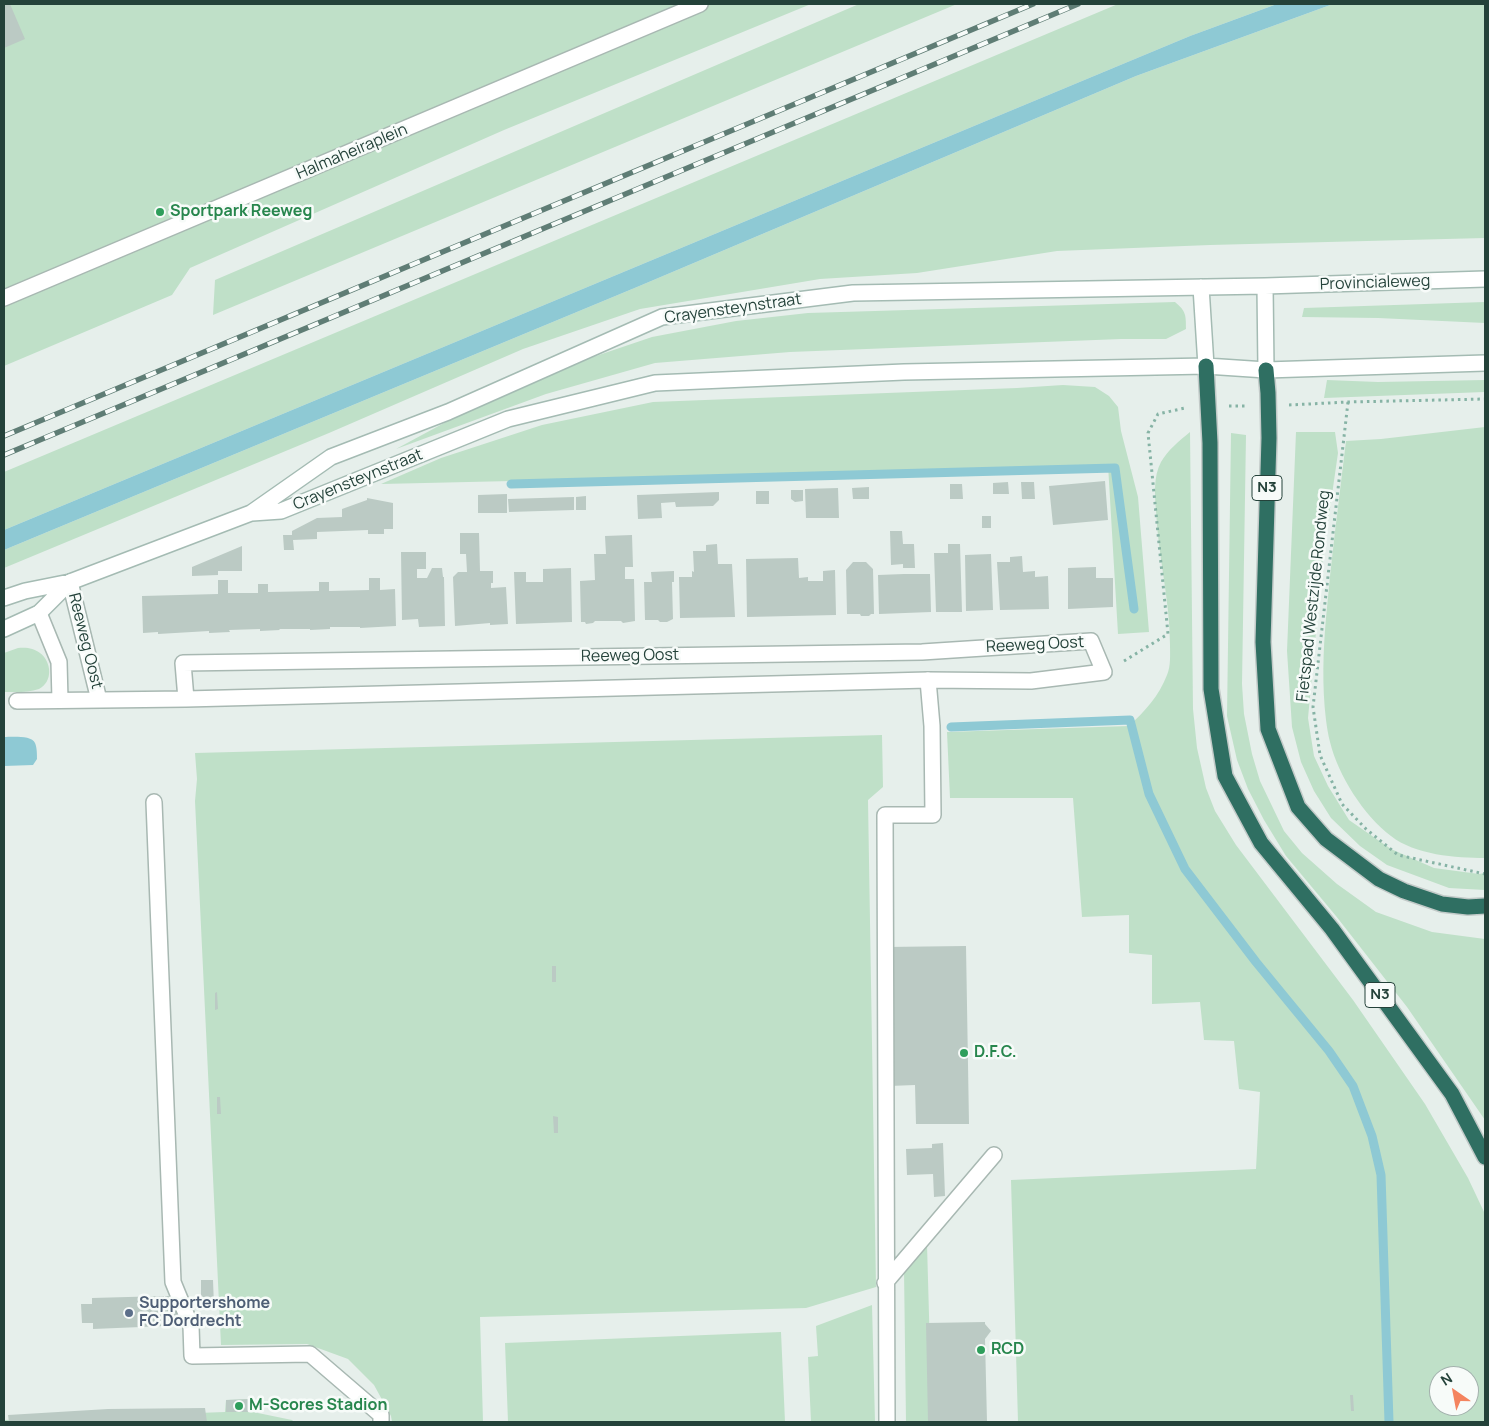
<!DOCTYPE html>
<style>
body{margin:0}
#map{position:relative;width:1489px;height:1426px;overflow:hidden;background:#e6efeb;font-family:Manrope,sans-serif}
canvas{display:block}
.frame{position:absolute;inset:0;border:5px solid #24423a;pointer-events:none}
.north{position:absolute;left:1429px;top:1366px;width:50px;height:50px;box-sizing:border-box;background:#f7fbf9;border:1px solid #a3b1ad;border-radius:50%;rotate:327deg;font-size:14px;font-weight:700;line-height:20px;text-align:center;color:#24423a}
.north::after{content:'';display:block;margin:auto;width:18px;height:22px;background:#f4845f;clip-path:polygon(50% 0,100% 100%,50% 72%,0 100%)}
</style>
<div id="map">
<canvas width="1489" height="1426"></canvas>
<div class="frame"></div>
<div class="north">N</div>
</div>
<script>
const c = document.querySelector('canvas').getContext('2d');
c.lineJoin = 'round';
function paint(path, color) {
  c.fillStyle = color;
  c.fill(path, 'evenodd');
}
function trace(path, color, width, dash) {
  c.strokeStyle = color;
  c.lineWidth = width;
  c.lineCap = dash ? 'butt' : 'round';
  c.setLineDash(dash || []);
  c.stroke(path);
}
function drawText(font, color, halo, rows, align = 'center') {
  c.font = font + ' Manrope,sans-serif';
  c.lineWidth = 5;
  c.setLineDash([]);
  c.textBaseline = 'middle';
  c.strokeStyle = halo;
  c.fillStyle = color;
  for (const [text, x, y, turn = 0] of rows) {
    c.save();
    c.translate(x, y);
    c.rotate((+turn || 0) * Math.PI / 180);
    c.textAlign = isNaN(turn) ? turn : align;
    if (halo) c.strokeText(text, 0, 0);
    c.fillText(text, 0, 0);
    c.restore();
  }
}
paint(new Path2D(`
 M4 4H811L504 130 190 268 172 295 4 366Z
 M859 4H957L213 315 215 280Z
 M1118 4H1277L1190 36 4 530V472Z
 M1333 4H1485V238L1210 245 1057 251 917 273 820 279 640 309 523 349 329 433 4 568V550L637 287 1136 76Z
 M1175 302C1186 311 1186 315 1186 329L1166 339H1121L790 352 655 363 546 394 396 449 446 422 593 357 652 337 736 321 808 313Z
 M1485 302V323L1378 318 1302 317 1304 308Z
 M1327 380 1378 382 1485 380V392L1324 398Z
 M1063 385 1095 387 1109 396 1118 407 1121 431 1138 497 1149 632 1118 634 1108 465 1037 469 381 484 441 458 542 425 653 402 1017 388Z
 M1485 427V858C1456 858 1415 855 1391 836 1364 816 1338 775 1330 742 1328 735 1327 727 1326 720 1322 686 1323 652 1326 618 1331 559 1339 500 1346 441L1381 439Z
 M1190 432 1193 709 1197 748 1206 788 1215 811 1236 845 1353 1000 1425 1104 1468 1178 1485 1214V1422H1018L1011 1180 1256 1169 1260 1092 1239 1089 1234 1041 1204 1040 1200 1002 1152 1004V955L1129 953V915L1082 917 1073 798H950L947 732 1129 726C1145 711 1159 696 1167 675 1171 666 1170 654 1170 645 1170 600 1158 556 1156 511 1155 495 1153 477 1161 462 1168 450 1179 441 1190 432ZM1439 1376H1469V1406H1439Z
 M1296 432H1335L1338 453 1323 557 1308 718 1314 756 1328 786 1349 820 1391 849 1434 868 1479 874 1485 873V890L1449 888 1387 865 1360 846 1331 818 1314 791 1301 762 1292 727 1287 651Z
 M1231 433 1246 435 1242 684 1244 714 1252 754 1260 781 1284 831 1302 853 1337 884 1376 912 1432 932 1485 939V1120L1407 1007 1336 916 1286 856 1264 820 1248 789 1237 760 1227 716Z
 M18 648C26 647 34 648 40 653 52 662 53 682 39 689 28 693 15 692 4 692V653Z
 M882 735 883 787 868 800 876 1287 806 1308 480 1317 483 1422H392L391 1416 374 1385 348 1359 307 1344 221 1345 195 801 197 779 195 753Z
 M927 1244 932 1422H906L904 1270Z
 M872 1305 875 1422H811L808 1357 818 1356 816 1326Z
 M781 1332 785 1422H508L505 1343Z
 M253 1399V1412L292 1420 294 1422H4V1420L225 1412 226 1400Z`), '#bfe0c8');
paint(new Path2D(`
 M1277 4H1333L1136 76 637 287 4 550V530L1190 36Z
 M4 737C11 737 32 735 35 743 37 747 37 755 37 759L33 765 4 766Z`), '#8ec9d4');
trace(new Path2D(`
 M511 484 1115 468 1134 609
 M951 727 1130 720 1149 794 1185 869 1256 962 1329 1051 1353 1086 1372 1136 1381 1175 1389 1422`), '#8ec9d4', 9);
paint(new Path2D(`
 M4 4H10L25 39 4 48Z
 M1105 481 1108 520 1053 525 1049 486Z
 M1008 482 1009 494H993V483Z
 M1021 482H1034L1035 499H1022Z
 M950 484H962L963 499H950Z
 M869 487V499H853L852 488Z
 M838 488 839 518H806L805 489Z
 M791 490H803V501L795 502 791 499Z
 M756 491H769V504H756Z
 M719 492V500L713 506 676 507 675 502 661 503 662 518 638 519 637 495Z
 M507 494V513H478V495Z
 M586 496V510H576V497Z
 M574 497V510L509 512 508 499Z
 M367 498 393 503V529H384V534H368V530L317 532V539L293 540 294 550H284L283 535H292V531L317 518 342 517V509L367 500Z
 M982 516H991V528H982Z
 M890 531H902L903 544H914L915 568H903V564L891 565Z
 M460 533H479L480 571H493V583H491V588L506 587 508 624 490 625V623L455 626 453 577 458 572H467L466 554H460Z
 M632 535 633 567H625V579H634L635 621 623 623 621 621H595L593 623 586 624 585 622H581L580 581 595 580 594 554H606L605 536Z
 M717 544 718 564H732L735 617 680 618 679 577H692V571L694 572 693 551H706V545Z
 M948 544H960L962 612H936L934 553H948Z
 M242 546V571H218V575L192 576V567Z
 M401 552H426V569H417V578H427L432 568H442L443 577H444L445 626 419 627 418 619 402 620Z
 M991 554 993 610 966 611 965 555Z
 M1022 556 1023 572 1035 571V577L1048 576 1049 609 1000 610 997 562H1010V557Z
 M798 558 799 578 808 577V581H823V571L835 570 836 615 747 617 746 559Z
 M853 562H866L873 569 874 614H871L869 616H861L860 614H847L846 570Z
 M1096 567V578H1113V607L1068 609V568Z
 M571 568 572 622 516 624 514 572H526V582H543V569Z
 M674 571V582H672L673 619 667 622H660L658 620H645L644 582H652L651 572Z
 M904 574H930L931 612 879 614 878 575Z
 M369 578H380V590L395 589 396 626 360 628V627H330V629L310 630V629H279L280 630 260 631V629L229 630 230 632 209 633V631L158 634V632L143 633 142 596 218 594V580H228V593H258V584H268V592L319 591V582H329V591L369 590Z
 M966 946 969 1124H916L915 1085 889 1086 886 947Z
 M552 966H556V982H552Z
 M217 992 218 1009 215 1010V993Z
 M217 1097H220L221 1114H217Z
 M553 1116 558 1117V1133H554Z
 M943 1143 945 1196 934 1197 933 1174 907 1175 906 1149 932 1148V1144Z
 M201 1280H213L214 1306 201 1307Z
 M164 1296V1302L165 1296H177L178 1324H165V1326L93 1329V1323H82L81 1304H92V1298Z
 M985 1322V1324L991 1331 985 1339 987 1422H928L926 1323Z
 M1350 1395H1353L1354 1411H1351Z
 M253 1399 252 1412H226V1400Z
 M205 1408 207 1422H9L8 1415 108 1409Z`), '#bbcac4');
const lane = new Path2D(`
 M4 298 700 4
 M154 802 173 1282 191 1326 192 1356 310 1354 381 1415V1422
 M885 1283 994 1155
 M887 1422 885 815H933L932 726 928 680`);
const street = new Path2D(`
 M70 582 99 700
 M39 613 59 662 60 700
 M17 701 186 699 928 680 1031 681 1104 672 1091 641 922 652 183 663 186 699`);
const secondary = new Path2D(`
 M1265 286 1266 370
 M1201 287 1206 366
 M252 513 281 511 508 419 655 383 904 372 1206 366 1266 370 1485 363
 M4 598 25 591 70 582 251 513 331 457 448 412 662 317 853 293 1265 286 1485 279
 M4 629 39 613 70 582`);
const highway = new Path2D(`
 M1206 366 1210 443 1211 689 1225 776 1261 843 1332 929 1452 1094 1485 1157
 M1266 370 1268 393 1269 438 1263 642 1268 729 1298 807 1326 839 1379 879 1404 891 1442 904 1468 907 1485 906`);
trace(lane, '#a8b8b2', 18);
trace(street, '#a8b8b2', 18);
trace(secondary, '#a4bbb3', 18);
trace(highway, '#c2cac8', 18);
trace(new Path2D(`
 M1348 402 1313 707 1320 755 1342 804 1366 829 1398 855 1485 874
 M1289 405 1348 402 1485 399
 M1229 406H1245
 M1124 661 1168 634 1148 433 1158 414 1185 408`), '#86b3a5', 3, [2.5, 4]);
trace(lane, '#fff', 15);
trace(street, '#fff', 15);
trace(secondary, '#fff', 15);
trace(highway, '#2f6f62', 15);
const rail = new Path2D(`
 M4 436 1033 4
 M4 455 1078 4`);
trace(rail, '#5f7d75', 5.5);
trace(rail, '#f7fbf9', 4, [11]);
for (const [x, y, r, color] of [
 [160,212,5,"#2e9e5b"],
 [964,1053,5,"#2e9e5b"],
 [129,1313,5,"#5c6f8a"],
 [981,1350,5,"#2e9e5b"],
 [239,1406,5,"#2e9e5b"]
]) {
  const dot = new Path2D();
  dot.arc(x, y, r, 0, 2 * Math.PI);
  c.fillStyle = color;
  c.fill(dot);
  trace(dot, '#f7fbf9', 2);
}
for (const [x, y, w] of [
 [1267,488,30],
 [1380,995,30]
]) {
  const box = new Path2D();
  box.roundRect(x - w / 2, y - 12.5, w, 25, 4);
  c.fillStyle = '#f7fbf9';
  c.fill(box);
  trace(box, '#24423a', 1);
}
drawText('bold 15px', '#24423a', null, [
 ["N3",1267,488],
 ["N3",1380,995]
]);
drawText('16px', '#24423a', '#f7fbf9', [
 ["Halmaheiraplein",352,152,-23],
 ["Provincialeweg",1375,283,-2],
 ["Crayensteynstraat",733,309,-8],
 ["Crayensteynstraat",358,480,-22],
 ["Fietspad Westzijde Rondweg",1314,596,-84],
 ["Reeweg Oost",85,641,76],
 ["Reeweg Oost",1035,645,-3],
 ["Reeweg Oost",630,656,-1]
]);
drawText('bold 16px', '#27864d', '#f7fbf9', [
 ["Sportpark Reeweg",170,212],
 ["D.F.C.",974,1053],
 ["RCD",991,1350],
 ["M-Scores Stadion",249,1406]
], 'left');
drawText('bold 16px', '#4e5e75', '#f7fbf9', [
 ["Supportershome",139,1304],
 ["FC Dordrecht",139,1322]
], 'left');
</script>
